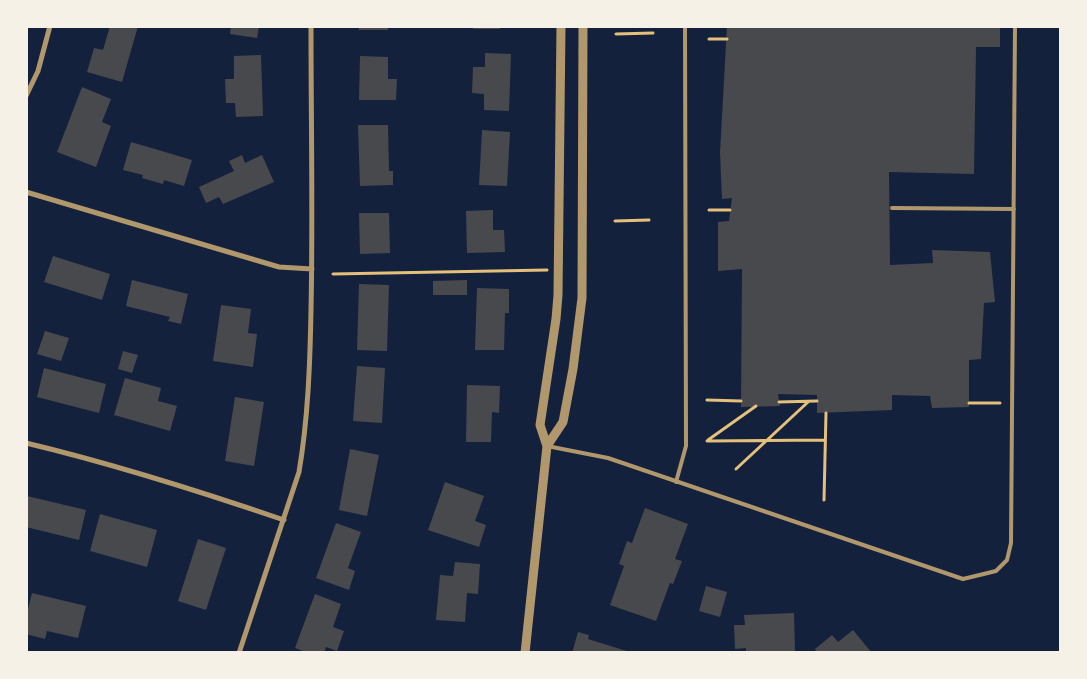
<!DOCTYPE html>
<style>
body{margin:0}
#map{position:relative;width:1087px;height:679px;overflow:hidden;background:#14213d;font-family:"Sofia Sans Condensed",sans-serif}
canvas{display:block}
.frame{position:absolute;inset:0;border:28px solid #f6f1e7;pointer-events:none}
</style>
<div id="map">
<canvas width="1087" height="679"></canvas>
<div class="frame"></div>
</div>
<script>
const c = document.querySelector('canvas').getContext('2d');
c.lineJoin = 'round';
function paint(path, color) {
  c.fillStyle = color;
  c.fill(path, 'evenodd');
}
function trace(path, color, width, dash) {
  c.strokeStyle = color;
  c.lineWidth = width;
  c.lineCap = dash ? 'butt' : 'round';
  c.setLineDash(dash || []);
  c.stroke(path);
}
paint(new Path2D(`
 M110 26H138L122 82 87 72 94 48 103 50Z
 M231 26H259L257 38 230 34Z
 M359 26H388V30H359Z
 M473 26H500V29H473Z
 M727 26H1000V47H976L974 174 889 172 890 265 933 263 932 250 990 252 995 302 984 303 981 359 969 360V407L932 408 930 396 892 395V410L817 413V395L778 394 780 406 741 407 742 269 718 271V222L729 221 732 198 722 199 720 153Z
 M485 53 511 54 509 111 484 110V94L472 93 473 67H485Z
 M261 55 263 116 236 117 235 103H226L225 79H234V56Z
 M360 56 388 57V79H397L396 100H359Z
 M82 87 111 99 102 122 111 126 96 167 57 152Z
 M358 125H388L389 171H393V185L360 186Z
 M482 130 510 132 507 186 479 185Z
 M131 142 192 160 184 186 164 180 163 184 142 178 143 175 123 170Z
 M242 155 245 163 262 155 274 182 223 204 219 197 206 203 199 187 234 171 229 161Z
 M493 210V230H504L505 252 467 253 466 211Z
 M359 213H389L390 253 360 254Z
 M53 256 110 274 102 300 44 282Z
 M132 280 188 294 181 324 168 321 170 317 126 306Z
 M467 280V295H433V281Z
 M359 284 389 285 387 351 357 350Z
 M477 288 509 289V313H505L504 350H475Z
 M221 305 251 309 248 333 257 334 253 367 213 361Z
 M45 331 69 338 61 361 37 354Z
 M123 351 138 355 132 373 118 369Z
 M357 366 385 368 382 423 353 421Z
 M44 368 106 384 99 413 37 397Z
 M125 378 161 388 158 401 177 406 170 431 114 415Z
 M467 385 500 386 499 413 492 412 491 442H466Z
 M235 397 264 402 254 466 225 461Z
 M350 449 379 455 367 516 339 510Z
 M445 482 484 496 475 521 486 525 479 547 428 530Z
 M27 496 86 510 79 540 26 527Z
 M645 508 688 524 675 559 682 561 673 584 670 583 656 621 610 605 624 566 619 564 627 541 632 543Z
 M100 514 157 530 147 567 90 551Z
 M336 523 361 532 348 568 355 571 349 590 316 578Z
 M198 539 226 548 206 610 178 601Z
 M455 562 480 564 478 594 467 593 465 622 436 620 440 575 453 576Z
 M706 586 727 592 720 617 699 611Z
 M32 593 86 606 78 638 47 631 45 639 26 634V617Z
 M315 594 341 604 333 627 344 631 337 651 326 647 324 653H309L295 648Z
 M794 613 795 652 746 653V648L735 649 734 625H745L744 615Z
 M853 630 872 653H817L815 649 832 635 838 642Z
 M578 632 589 635 588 639 633 653H572Z`), '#48494c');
trace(new Path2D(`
 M616 34 653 33
 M709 39H727
 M709 210H730
 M615 221 649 220
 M333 274 547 270
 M707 400 741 401
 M779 402 817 401
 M969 403H1000
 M708 440 756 406
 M707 441 825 440
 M736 469 808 402
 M824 500 826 413`), '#e5c07b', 3);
trace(new Path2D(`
 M892 208 1014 209
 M547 446 608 458 963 579 996 571 1007 560 1011 543 1015 26
 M676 482 686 446 685 26`), '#b1986c', 4);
trace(new Path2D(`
 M26 96 38 71 50 26
 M26 192 279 267 312 269
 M26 443C114 464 199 491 284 520
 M239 653 299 472C308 419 310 364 311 310 313 216 311 121 311 26`), '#b1986c', 5);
trace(new Path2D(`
 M547 446 563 422 573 369 582 298 583 26
 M525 653 547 446 540 425 556 319 558 295 561 26`), '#b1986c', 9);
</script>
